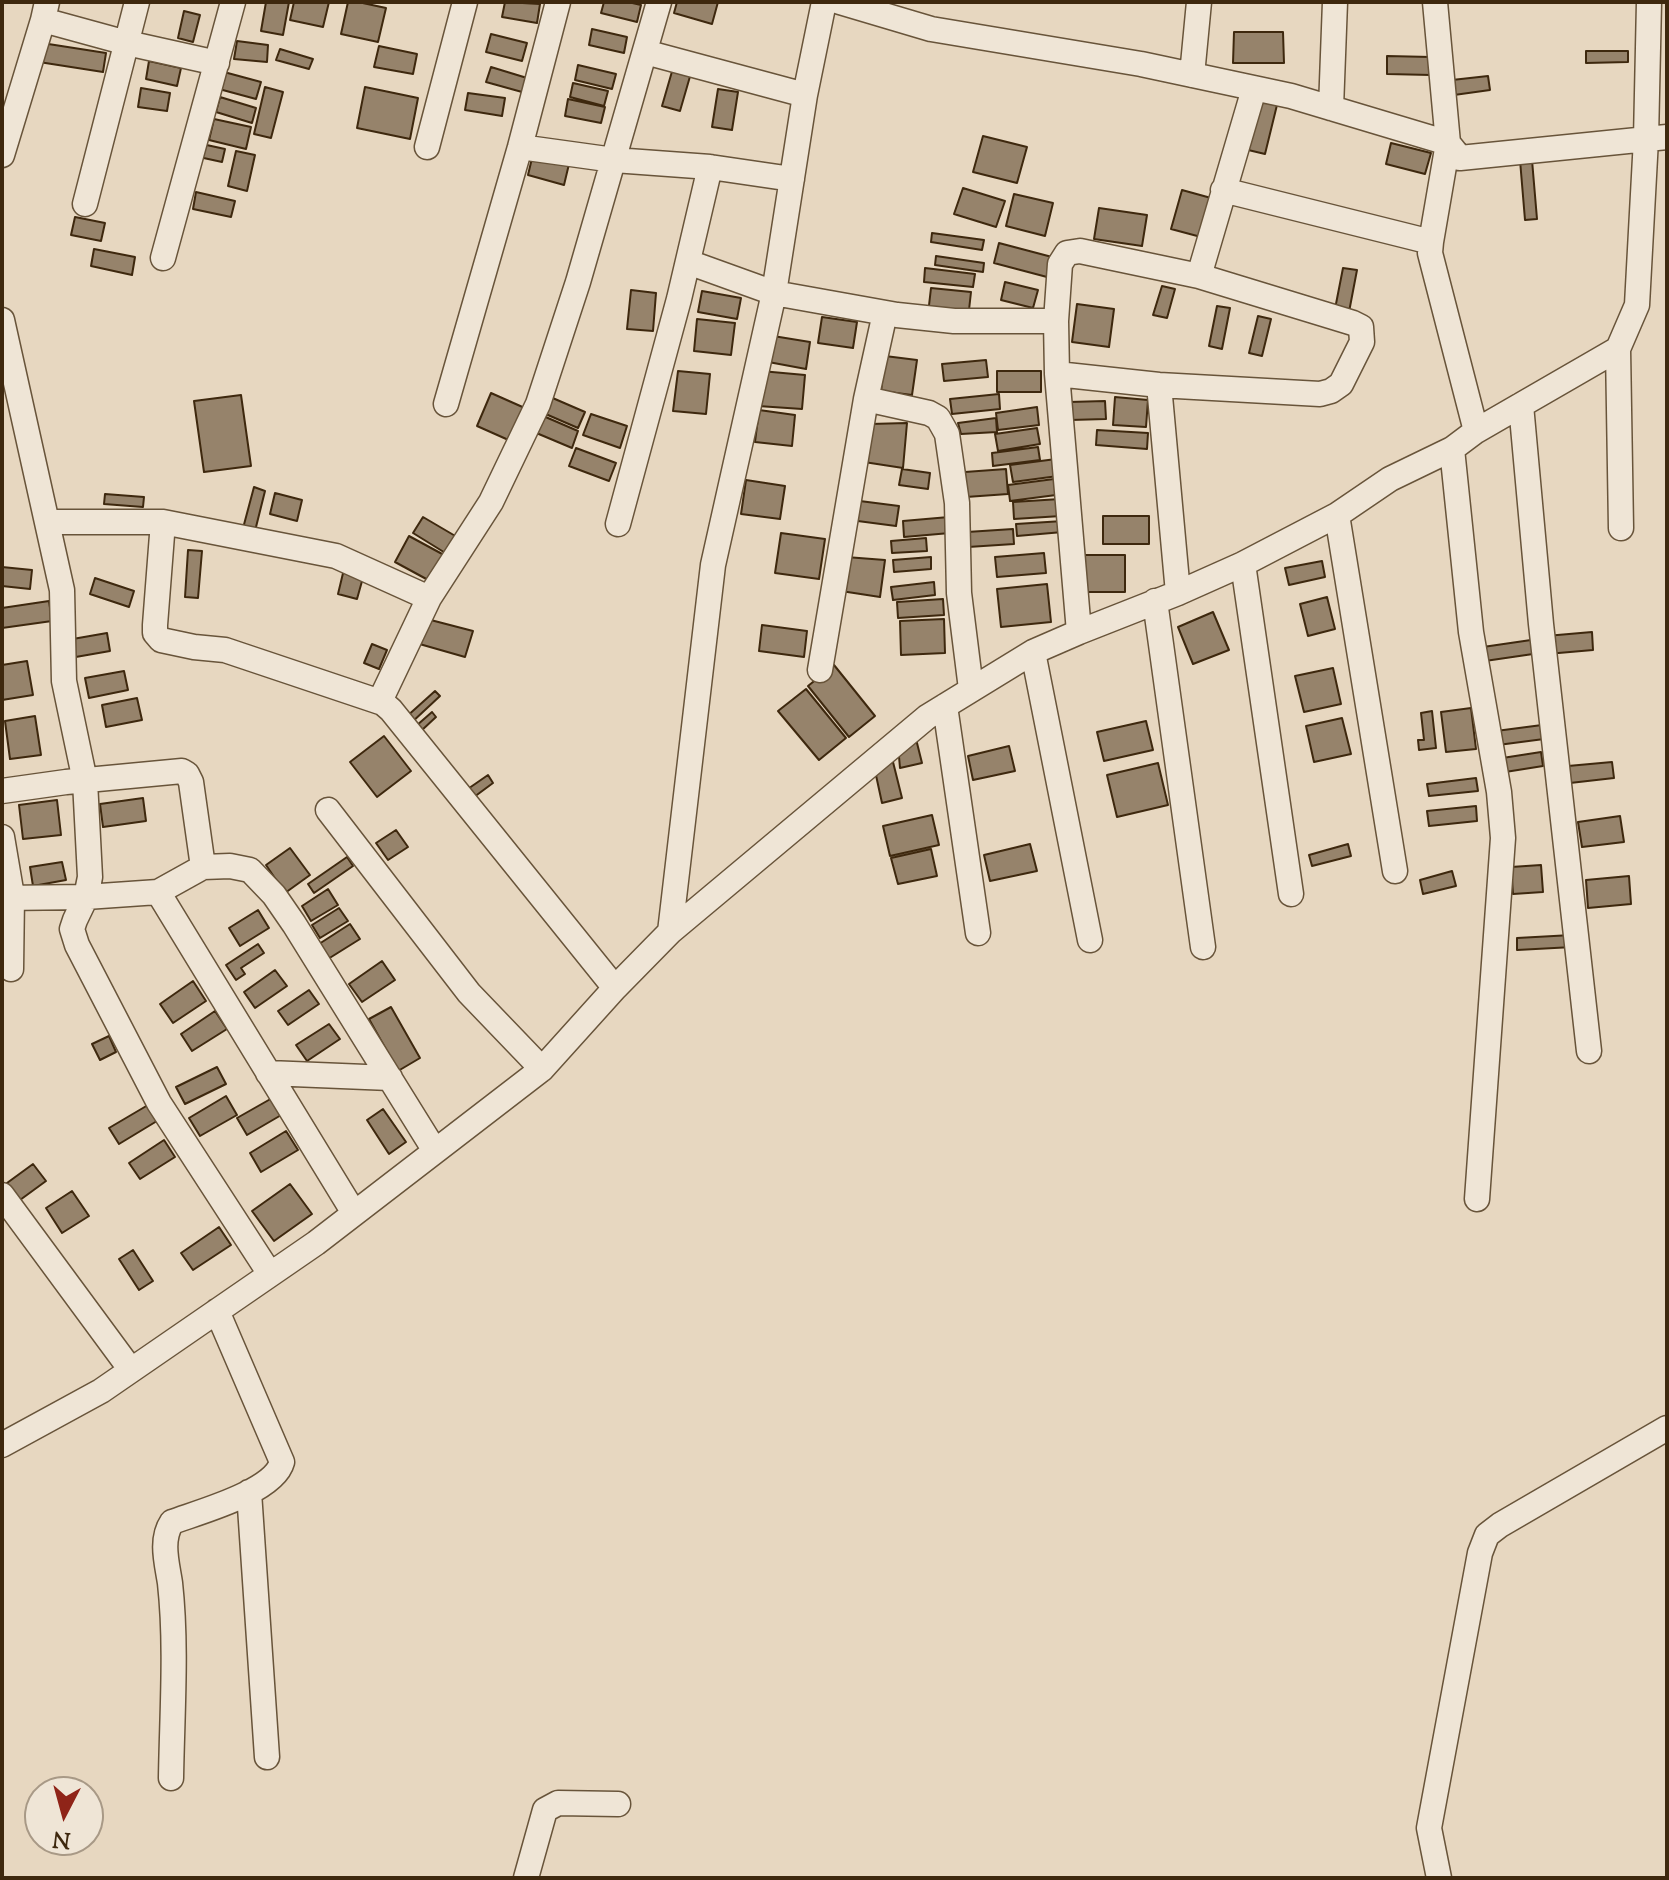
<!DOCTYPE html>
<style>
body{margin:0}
#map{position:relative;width:1669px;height:1880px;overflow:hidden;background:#e7d7c0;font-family:"Sorts Mill Goudy",serif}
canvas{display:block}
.frame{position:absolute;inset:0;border:4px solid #3e280e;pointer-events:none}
.north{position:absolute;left:24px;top:1776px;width:80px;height:80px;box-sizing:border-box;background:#efe5d6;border:2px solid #a89986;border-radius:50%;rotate:186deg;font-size:22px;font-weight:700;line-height:32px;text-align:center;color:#3e280e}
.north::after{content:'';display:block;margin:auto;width:28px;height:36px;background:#8f2418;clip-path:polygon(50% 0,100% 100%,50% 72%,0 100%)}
</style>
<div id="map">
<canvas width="1669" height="1880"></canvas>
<div class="frame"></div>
<div class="north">N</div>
</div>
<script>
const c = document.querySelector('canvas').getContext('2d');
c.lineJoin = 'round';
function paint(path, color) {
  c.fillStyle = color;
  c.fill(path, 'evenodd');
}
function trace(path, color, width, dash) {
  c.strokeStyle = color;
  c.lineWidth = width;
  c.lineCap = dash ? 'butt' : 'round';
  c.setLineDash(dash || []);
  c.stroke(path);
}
const building = new Path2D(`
 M266 2H289L283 35 261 31Z
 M294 2H329L323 27 290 20Z
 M348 2H358L386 8 378 42 341 34Z
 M505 2 540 4 537 23 502 17Z
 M604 2H628L641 5 637 22 601 13Z
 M677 2H718L712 24 674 13Z
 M184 11 200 15 193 42 178 38Z
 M592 29 627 37 624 53 589 45Z
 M1234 32H1283L1284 63H1233Z
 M491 34 527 43 522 61 486 52Z
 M237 41 268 45 267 62 234 59Z
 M42 43 106 53 103 72 39 62Z
 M379 46 417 54 413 74 374 67Z
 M280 49 313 59 309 69 276 60Z
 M1586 51H1628V62L1586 63Z
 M1387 56 1431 57V75L1387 74Z
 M149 61 181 68 177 86 146 79Z
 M578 65 616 74 612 89 575 80Z
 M491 67 527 78 522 92 486 82Z
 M673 68 691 73 680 111 662 106Z
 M224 72 261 82 256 99 219 89Z
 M1488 76 1490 90 1454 95 1452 80Z
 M573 83 608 91 604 106 570 97Z
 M265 87 283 92 271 138 254 134Z
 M365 87 418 98 410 139 357 128Z
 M141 88 170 93 167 111 138 107Z
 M718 89 738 92 732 130 712 127Z
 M468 93 505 98 502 116 465 110Z
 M220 97 256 108 252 123 216 112Z
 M568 99 605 107 601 123 565 116Z
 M1256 100 1277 105 1265 154 1244 149Z
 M214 119 251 127 246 149 209 140Z
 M983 136 1027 147 1017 183 973 172Z
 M1391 143 1431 153 1425 174 1386 164Z
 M202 144 225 149 222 162 199 157Z
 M236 151 255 155 247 191 228 186Z
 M533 154 569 164 564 185 528 175Z
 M1520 160H1532L1537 219 1525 220Z
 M963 188 1005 201 996 227 954 214Z
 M1182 190 1211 198 1201 237 1171 229Z
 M196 192 235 201 231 217 193 209Z
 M1014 194 1053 203 1045 236 1006 226Z
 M1099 208 1147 215 1142 246 1094 239Z
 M75 217 105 223 101 241 71 235Z
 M932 233 984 240 982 250 931 242Z
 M999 243 1052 257 1047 277 994 263Z
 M94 249 135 257 132 275 91 266Z
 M936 256 984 263 983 272 935 265Z
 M925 268 975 274 973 287 924 282Z
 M1343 268 1357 270 1349 312 1335 309Z
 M1005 282 1038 290 1033 308 1001 300Z
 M1162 286 1175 289 1167 318 1153 315Z
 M931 288 971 292 968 319 928 314Z
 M631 290 656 293 653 331 627 329Z
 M702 291 741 298 737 319 698 312Z
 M1077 304 1114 309 1109 347 1072 342Z
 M1217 306 1230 308 1222 349 1209 346Z
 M1258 316 1271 319 1262 356 1249 353Z
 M822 317 857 322 853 348 818 343Z
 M697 319 735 323 731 355 694 351Z
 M767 335 810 342 806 369 763 361Z
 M885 356 917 360 912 395 881 391Z
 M986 360 988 377 944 381 942 364Z
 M678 371 710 374 706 414 673 411Z
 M761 371 805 375 802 409 758 406Z
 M997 371H1041V392H997Z
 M491 393 527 409 513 442 477 426Z
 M999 394 1000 409 952 414 950 399Z
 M241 395 251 466 204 472 194 401Z
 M548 396 585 412 578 428 541 412Z
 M1115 397 1148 400 1146 427 1113 425Z
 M1105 401 1106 419 1070 420 1069 402Z
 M1037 407 1039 425 998 430 996 413Z
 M759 410 795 415 792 446 755 442Z
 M591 414 627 426 620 448 583 435Z
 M541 415 578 431 572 448 534 432Z
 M996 418 997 432 961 434 958 423Z
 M907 423 903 468 864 462 870 424Z
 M1037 428 1040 444 998 451 995 434Z
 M1097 430 1148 433 1147 449 1096 445Z
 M1038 447 1040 460 993 466 992 453Z
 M576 448 616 463 609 481 569 466Z
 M1056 459 1058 476 1013 482 1010 465Z
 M902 469 930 473 928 489 899 485Z
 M1006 469 1008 494 966 497 965 472Z
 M1054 479 1056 495 1010 501 1008 485Z
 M746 480 785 486 780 519 741 514Z
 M254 487 265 491 254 535 242 532Z
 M275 493 302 500 297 521 270 514Z
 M105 494 144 497 143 507 104 504Z
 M1060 499 1061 516 1014 519 1013 502Z
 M852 500 899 506 896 526 850 520Z
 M1103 516H1149V544H1103Z
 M423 517 457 537 447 554 413 533Z
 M949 517 950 533 904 537 903 521Z
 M1063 521V532L1017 536 1016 524Z
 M1013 529 1014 544 968 547 967 532Z
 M781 533 825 539 819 579 775 573Z
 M409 536 444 555 430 581 395 562Z
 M926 538 927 551 892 553 891 541Z
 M188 550 202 551 198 598 185 597Z
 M1044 553 1046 573 997 577 995 557Z
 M1083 555H1125V592H1083Z
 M846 557 885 560 880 597 841 591Z
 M931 557V569L894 572 893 560Z
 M1322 561 1325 577 1289 585 1285 568Z
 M2 567 32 570 30 589 2 586Z
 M344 569 364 574 357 599 338 594Z
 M95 578 134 591 129 607 90 594Z
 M934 582 935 595 893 600 891 587Z
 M1047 584 1051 622 1001 627 997 589Z
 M1327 597 1335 629 1308 636 1300 604Z
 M943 599 944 615 898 618 897 602Z
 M49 601 52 621 2 628V608Z
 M1213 612 1229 650 1193 664 1178 627Z
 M423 618 473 631 465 657 416 643Z
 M944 619 945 653 901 655 900 621Z
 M762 625 807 631 804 657 759 651Z
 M1592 632 1593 650 1547 654 1546 636Z
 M107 633 110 651 70 658 67 640Z
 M1531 640 1533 654 1485 661 1483 647Z
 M372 644 387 650 379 669 364 663Z
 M27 661 33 695 2 700V665Z
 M834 665 875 716 849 737 808 686Z
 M1333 668 1341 704 1304 712 1295 676Z
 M124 671 128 690 89 698 85 678Z
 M806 689 846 738 819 760 778 711Z
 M435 691 440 696 410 724 405 718Z
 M137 698 142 720 106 727 102 705Z
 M1471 708 1476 749 1446 752 1441 712Z
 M1432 711 1436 748 1419 750 1418 740H1424L1421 713Z
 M432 712 436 717 421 731 416 726Z
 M35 716 41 755 10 759 5 721Z
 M1342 718 1351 754 1314 762 1306 726Z
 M1146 721 1153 750 1104 761 1097 732Z
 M1542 725 1544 739 1498 745 1496 731Z
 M914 731 922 763 900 768 898 745Z
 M384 736 411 771 377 797 350 762Z
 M1009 746 1015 771 973 780 968 756Z
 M1541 752 1543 766 1499 773 1496 759Z
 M893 762 902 798 882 803 874 766Z
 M1612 762 1614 778 1570 783 1568 766Z
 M1158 763 1168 805 1117 817 1107 775Z
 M488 775 493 783 470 800 462 793Z
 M1476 778 1478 791 1429 796 1427 784Z
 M143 798 146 821 103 827 100 804Z
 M57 800 61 835 23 839 19 805Z
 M1476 806 1477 821 1429 826 1427 811Z
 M932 815 939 845 890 856 883 826Z
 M1620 816 1624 842 1582 847 1578 822Z
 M396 830 408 847 388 860 376 843Z
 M1030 844 1037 871 990 881 984 855Z
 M1348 844 1351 856 1312 866 1309 855Z
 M290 848 310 875 285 893 266 865Z
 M931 849 937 876 898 884 891 858Z
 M347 857 353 866 314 893 308 884Z
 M62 862 66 880 33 886 30 867Z
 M1541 865 1543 892 1513 894 1511 867Z
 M1452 871 1456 886 1423 894 1420 880Z
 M1629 876 1631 904 1588 908 1586 880Z
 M328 889 338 905 311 921 302 906Z
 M339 908 348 921 320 938 312 925Z
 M258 910 269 928 240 946 229 928Z
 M350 924 360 939 328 959 319 944Z
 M1572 935 1573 947 1517 950V938Z
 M258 944 264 953 241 968 245 974 236 980 226 965Z
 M382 961 395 980 362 1002 349 984Z
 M275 970 287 986 255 1008 244 992Z
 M193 981 206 1001 173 1023 160 1004Z
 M309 990 319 1004 288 1025 278 1011Z
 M391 1007 420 1058 398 1071 369 1019Z
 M215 1011 227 1029 192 1051 181 1034Z
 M329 1024 340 1039 307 1061 296 1045Z
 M109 1036 116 1052 100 1060 92 1044Z
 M217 1067 226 1084 185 1104 176 1087Z
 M226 1096 237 1115 200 1136 189 1118Z
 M274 1097 283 1114 247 1135 237 1118Z
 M148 1105 157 1121 119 1144 109 1128Z
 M383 1109 406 1142 389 1154 367 1120Z
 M286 1131 298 1150 261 1172 250 1153Z
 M164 1140 175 1157 140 1179 129 1163Z
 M33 1164 46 1181 20 1200 7 1183Z
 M290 1184 312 1214 274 1241 252 1211Z
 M72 1191 89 1216 62 1233 46 1208Z
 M219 1227 231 1245 193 1270 181 1253Z
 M133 1250 153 1281 139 1290 119 1259Z`);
paint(building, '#96836b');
trace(building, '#3e280e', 2);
const minor = new Path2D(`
 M47 2 43 20 127 43 217 63
 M840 2 931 29 1141 64 1291 96 1448 143 1460 158 1667 137
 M1435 2 1448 143 1431 242 1430 253 1476 431
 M645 52 805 95
 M1192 75 1199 2
 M1331 108 1335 2
 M427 147 465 2
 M520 147 614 160 710 167 792 179
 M2 155 43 20
 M1223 190 1431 242
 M85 204 137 2
 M163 258 233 2
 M688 262 774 293 897 315 954 321H1056
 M1199 276 1254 89
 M2 320 62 590 64 681 85 781 90 877 86 897 75 920 72 929 77 945 159 1103 270 1274
 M1618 349 1621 528
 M1057 374 1159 385 1320 394 1331 391 1341 384 1362 342 1361 327 1353 323 1199 276 1080 251 1067 253 1060 264 1056 321 1057 374 1079 632
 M1159 385 1178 593
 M866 399 929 413 938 418 947 434 957 503 959 593 971 689
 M446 404 520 147 558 2
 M1521 405 1541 624 1589 1051
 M1452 449 1471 632 1499 792 1503 838 1477 1199
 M1337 515 1395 871
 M47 522H163L336 556 429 598
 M163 522 155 625V633L161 640 194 647 225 650 383 703 391 710 615 988
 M618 524 679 299 710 167
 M1243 564 1291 894
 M1155 601 1203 947
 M1033 652 1090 940
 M820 670 866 399 885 313
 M380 701 429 598 491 502 538 404 578 282 659 2
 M945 706 978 933
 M2 791 66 782 182 771 187 774 191 782 203 867
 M328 810 469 993 542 1069
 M2 837 12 896 11 969
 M158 892 354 1213
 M2 898 86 897 158 892 203 867 230 866 250 870 274 895 294 924 435 1151
 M670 932 713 565 774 293 805 95 824 2
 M268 1073 390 1078
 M2 1195 131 1370
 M2 1445 101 1391 316 1243 542 1069 615 988 670 932 927 717 1033 652 1079 632 1178 593 1243 564 1337 515 1390 479 1452 449 1476 431 1618 349 1637 305 1646 139 1649 2
 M249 1492 267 1757
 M171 1778C172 1714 177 1646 170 1583 167 1563 160 1540 172 1522 199 1512 274 1492 282 1462L217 1311
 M526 1878 545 1810 558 1803 618 1804
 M1439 1878 1429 1828 1480 1553 1487 1535 1500 1525 1667 1428`);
trace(minor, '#68543a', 27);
trace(minor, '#efe5d6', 24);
</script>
